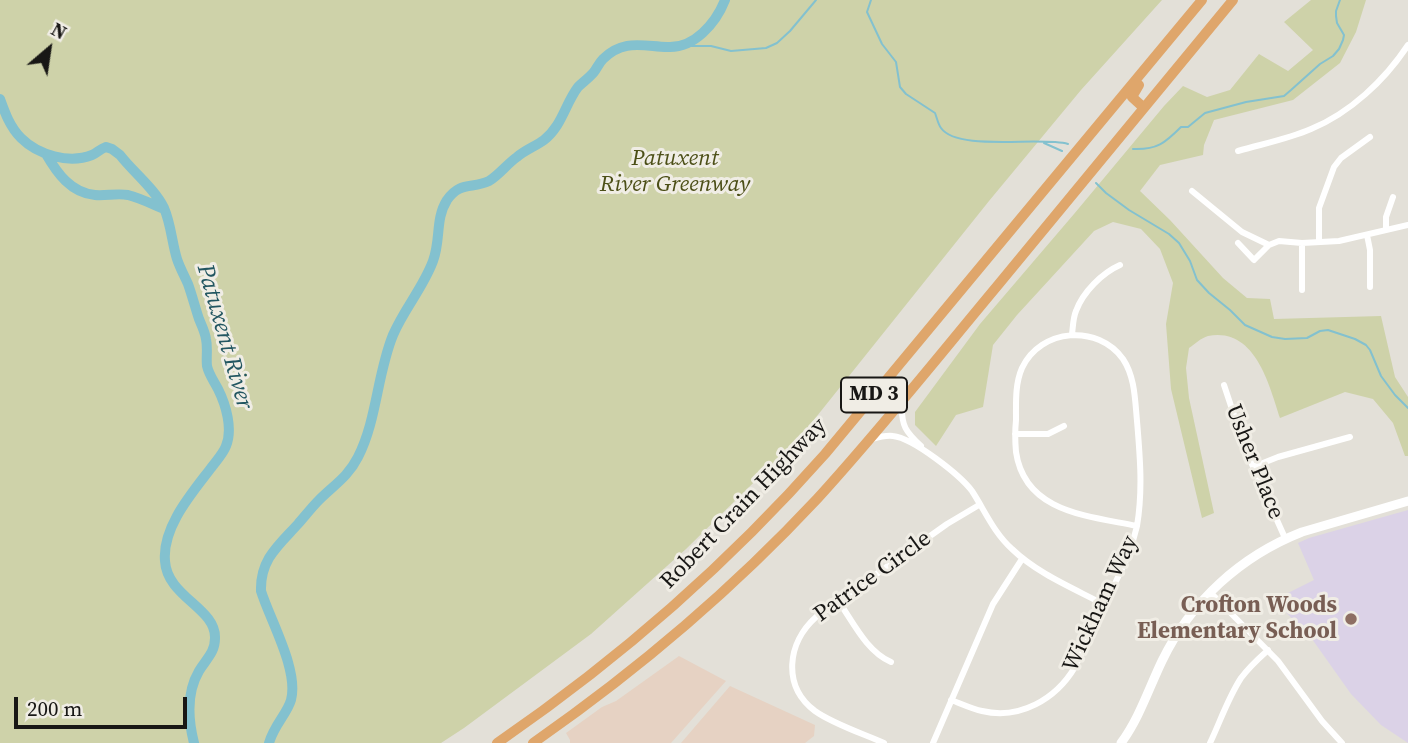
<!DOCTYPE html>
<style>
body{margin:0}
#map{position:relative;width:1408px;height:743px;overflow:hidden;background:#e3e0d8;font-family:"Source Serif 4",serif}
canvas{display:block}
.north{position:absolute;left:14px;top:14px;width:70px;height:70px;-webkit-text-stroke:5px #f0ede5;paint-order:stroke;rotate:29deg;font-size:19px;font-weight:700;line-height:28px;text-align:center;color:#181715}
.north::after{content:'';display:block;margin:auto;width:24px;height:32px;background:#181715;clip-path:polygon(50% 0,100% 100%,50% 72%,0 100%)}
.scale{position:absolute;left:14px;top:697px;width:173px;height:32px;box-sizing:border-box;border:4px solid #181715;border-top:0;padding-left:9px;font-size:21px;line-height:24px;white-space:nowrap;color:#181715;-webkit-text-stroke:5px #f0ede5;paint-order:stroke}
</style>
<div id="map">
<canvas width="1408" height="743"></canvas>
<div class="north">N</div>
<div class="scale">200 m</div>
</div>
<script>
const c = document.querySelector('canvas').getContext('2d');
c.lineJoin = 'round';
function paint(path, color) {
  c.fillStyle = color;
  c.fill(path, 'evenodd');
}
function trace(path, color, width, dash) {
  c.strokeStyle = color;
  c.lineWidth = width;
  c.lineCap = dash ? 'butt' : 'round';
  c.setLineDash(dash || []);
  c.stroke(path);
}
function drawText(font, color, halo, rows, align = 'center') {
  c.font = font + ' "Source Serif 4",serif';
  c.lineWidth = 6;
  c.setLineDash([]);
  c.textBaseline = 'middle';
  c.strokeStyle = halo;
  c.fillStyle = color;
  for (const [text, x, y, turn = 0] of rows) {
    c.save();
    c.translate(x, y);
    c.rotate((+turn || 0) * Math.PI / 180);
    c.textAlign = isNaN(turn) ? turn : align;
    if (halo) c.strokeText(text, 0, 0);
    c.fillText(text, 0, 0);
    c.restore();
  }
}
paint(new Path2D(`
 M679 656 726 681 671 743H570V740L566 733 602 707 616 701Z
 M730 686 815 725 814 736 805 743H681Z`), '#e6d2c3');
paint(new Path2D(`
 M1408 510V743L1381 725 1351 694 1312 639 1274 600 1314 580 1298 543 1309 538Z`), '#dbd2e7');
paint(new Path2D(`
 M0 0H1162L1081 90 989 201 801 436 686 549 591 634 464 728 441 743H0Z
 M1311 0H1366L1356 32 1340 63 1293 100 1214 120 1204 145 1203 155 1160 165 1140 191 1170 220 1223 278 1247 298 1270 299 1274 319 1381 316 1395 377 1408 397V456H1405L1393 423 1373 399 1345 392 1280 418C1269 384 1255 327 1208 336 1201 338 1195 344 1189 348L1186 368 1189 398 1214 513 1202 518 1171 389 1166 324 1173 283 1160 249 1141 229 1113 222 1094 231 1017 315 993 345 983 407 956 415 936 446 915 425V412L980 324 1074 214 1164 106 1183 86 1207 97 1230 90 1259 54 1288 71 1313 50 1284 22Z`), '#ced2a9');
trace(new Path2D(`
 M871 0 867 12 882 44 896 62 900 87 906 94 935 113C937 118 938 124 941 128 958 152 1040 136 1068 144
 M682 46H711L731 51 766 48 777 43 790 31 816 0
 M1044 143 1062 151
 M1133 149C1157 150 1165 143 1181 127H1188L1205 113 1246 102 1284 96 1291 90 1320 64 1333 56 1339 49 1343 40 1344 35 1337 23 1336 16V11L1340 0
 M1096 183 1106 193 1129 210 1169 234 1179 243 1190 261 1197 280 1209 293 1230 310 1245 325 1272 337 1285 339 1307 338 1320 331 1328 330 1355 339 1366 345 1370 350 1381 376 1395 395 1408 408`), '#83c1cf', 2);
trace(new Path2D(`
 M0 99C5 113 10 127 21 138 38 155 69 164 92 155 97 153 100 149 106 147L112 149 120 155C133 172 155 189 164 208 171 224 172 243 177 259 180 268 184 275 188 284 192 295 195 307 199 319 202 326 205 332 206 339 208 348 206 357 207 366 209 375 214 381 218 389 226 405 233 429 226 446 223 454 216 461 211 468 192 493 162 527 165 561 167 597 216 608 215 638 215 653 206 659 199 671 186 693 188 719 194 743
 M46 154C57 173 71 193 95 195 106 196 117 193 128 195 140 198 152 204 164 209
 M269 743C274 725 287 714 291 700 299 670 270 620 261 591 260 559 279 545 298 524 305 516 312 507 319 500 334 485 348 477 358 457 377 420 377 374 393 335 404 309 423 288 433 261 441 240 435 219 447 200 460 181 472 189 489 181 499 175 507 164 517 157 525 150 536 146 544 140 562 126 565 104 578 87 583 82 589 78 594 72 597 68 599 63 603 59 623 39 642 46 667 47 694 49 716 23 725 0`), '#83c1cf', 10);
trace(new Path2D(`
 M1238 151C1262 144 1288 139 1311 129 1350 113 1385 80 1408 45
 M1192 191 1242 232 1269 245 1279 241 1302 243 1339 241 1408 225
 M1386 229V217L1393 197
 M1367 235 1370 250V287
 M1319 242V208L1334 167 1341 158 1370 137
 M1238 243 1254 260 1269 245
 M1302 243V290
 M1072 334C1073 327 1073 318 1076 311 1083 292 1102 273 1120 265
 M1224 385 1246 451 1285 538
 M902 404C901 426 906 432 921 446
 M1015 434H1048L1064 426
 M872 439C879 437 886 435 893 436 913 438 960 475 972 491 985 511 994 533 1012 549 1038 574 1073 588 1105 605
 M1253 467 1278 457 1350 437
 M1210 592 1278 661 1322 721 1342 743
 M839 602C853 622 867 652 891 662
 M951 700C962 704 972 709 982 711 1020 720 1056 699 1075 667L1130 552 1137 526C1089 516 1025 513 1016 452 1015 441 1015 430 1016 420 1016 402 1015 384 1022 368 1041 328 1098 324 1123 359 1135 377 1135 400 1137 421 1140 457 1143 490 1137 526
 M884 743C864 734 833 724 815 711 782 686 787 643 816 617L947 524 979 505
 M933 743 993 604 1022 559
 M1210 743C1220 722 1228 698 1241 678 1249 667 1258 659 1268 650`), '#fff', 6);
trace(new Path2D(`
 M1121 743C1139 719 1149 688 1162 661 1191 601 1241 556 1302 532L1408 501`), '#fff', 9);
trace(new Path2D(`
 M1139 85 1132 97 1144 108
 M497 743C618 660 728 564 825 454L1202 0
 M533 743C635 672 732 590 817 499 880 430 938 357 998 285 1076 190 1155 95 1233 0`), '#dfa66b', 10);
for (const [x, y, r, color] of [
 [1351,619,7,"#8d6e63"]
]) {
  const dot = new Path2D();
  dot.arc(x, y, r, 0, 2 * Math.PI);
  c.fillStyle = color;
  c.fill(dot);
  trace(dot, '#f0ede5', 2.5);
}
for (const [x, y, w] of [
 [874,395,66]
]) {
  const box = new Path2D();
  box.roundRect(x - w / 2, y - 17.5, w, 35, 5);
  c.fillStyle = '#f0ede5';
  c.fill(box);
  trace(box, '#181715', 2);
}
drawText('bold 21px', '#181715', null, [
 ["MD 3",874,395]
]);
drawText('italic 23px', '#4c4f17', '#f0ede5', [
 ["Patuxent",675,159],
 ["River Greenway",675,185]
]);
drawText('23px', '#181715', '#f0ede5', [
 ["Usher Place",1254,462,68],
 ["Robert Crain Highway",744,504,-46],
 ["Patrice Circle",873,577,-36],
 ["Wickham Way",1101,604,-65]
]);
drawText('bold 23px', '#785e54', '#f0ede5', [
 ["Crofton Woods",1337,606],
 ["Elementary School",1337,632]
], 'right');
drawText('italic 24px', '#225661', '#f0ede5', [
 ["Patuxent River",224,337,74]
]);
</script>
